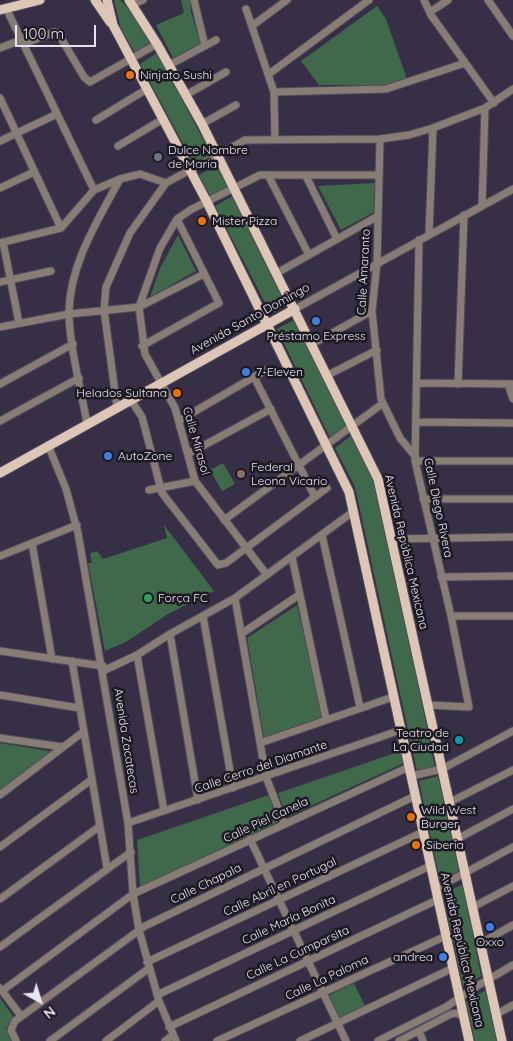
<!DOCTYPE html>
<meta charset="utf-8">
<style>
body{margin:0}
#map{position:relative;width:513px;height:1041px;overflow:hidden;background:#362f45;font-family:Quicksand,sans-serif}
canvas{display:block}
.north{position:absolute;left:15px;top:976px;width:50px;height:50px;-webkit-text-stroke:4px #1c1923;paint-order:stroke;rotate:141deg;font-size:14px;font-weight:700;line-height:20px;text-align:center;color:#e7e3f1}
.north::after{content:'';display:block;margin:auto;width:18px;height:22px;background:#e7e3f1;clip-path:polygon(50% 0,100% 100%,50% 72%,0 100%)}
.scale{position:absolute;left:15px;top:25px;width:81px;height:22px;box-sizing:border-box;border:2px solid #e7e3f1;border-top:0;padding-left:6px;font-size:15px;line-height:18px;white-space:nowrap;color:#e7e3f1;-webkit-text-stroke:4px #1c1923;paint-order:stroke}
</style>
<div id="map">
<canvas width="513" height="1041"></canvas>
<div class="north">N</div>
<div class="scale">100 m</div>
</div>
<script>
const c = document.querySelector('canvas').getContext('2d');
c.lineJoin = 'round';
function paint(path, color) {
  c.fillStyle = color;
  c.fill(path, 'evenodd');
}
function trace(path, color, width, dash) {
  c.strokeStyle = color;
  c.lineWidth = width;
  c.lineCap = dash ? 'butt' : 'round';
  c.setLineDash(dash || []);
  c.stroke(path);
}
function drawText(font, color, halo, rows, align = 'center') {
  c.font = font + ' Quicksand,sans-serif';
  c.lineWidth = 5;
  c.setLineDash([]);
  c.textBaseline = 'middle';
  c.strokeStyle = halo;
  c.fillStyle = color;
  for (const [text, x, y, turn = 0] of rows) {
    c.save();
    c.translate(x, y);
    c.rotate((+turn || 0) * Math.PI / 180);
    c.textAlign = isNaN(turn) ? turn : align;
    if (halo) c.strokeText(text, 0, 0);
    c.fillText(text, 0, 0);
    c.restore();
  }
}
paint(new Path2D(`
 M114 0H120L137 17 152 44 135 53 121 29Z
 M181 0H190L191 12 201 44 173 58 156 25 184 13Z
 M377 6 386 19 407 79 393 85H319L301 61Z
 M157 53 211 154 194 164 140 64Z
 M217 165 228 186 210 196 199 175Z
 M375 183 374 212 341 230 318 186Z
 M233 196 287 305 271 314 215 206Z
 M178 235 196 271 150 297 160 268Z
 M294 320 348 427 331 440 277 329Z
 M352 435 377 482 435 768 417 771 355 487 335 448Z
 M223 463 235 484 222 491 210 470Z
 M164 525 214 591 168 614 126 642 105 651 88 563H92L90 553 97 551 103 559 167 538Z
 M297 605 323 718 264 738 247 638Z
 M0 743 55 752 0 793Z
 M401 751 404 763 287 817 278 793Z
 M438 776 459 871 440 881 419 781Z
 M269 795 278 822 140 887 137 840Z
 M463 884 481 976 463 986 443 894Z
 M354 983 365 1006 339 1018 329 995Z
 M486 990 498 1041H475L466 1002Z
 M0 998 15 1019 6 1028 11 1041H0Z`), '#40684b');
const minor = new Path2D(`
 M194 0 205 46
 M424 0 431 15 494 103
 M488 0 513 36
 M133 4 143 0
 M6 8 94 190
 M246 9 274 92 275 140
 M430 12 448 0
 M252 26 287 0
 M23 44 54 32 58 33 84 77 90 82 157 44
 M0 48 21 40
 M169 65 216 40
 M269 74 369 0
 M274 92 386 89 465 63
 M186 95 226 72
 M0 98 61 228
 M96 120 147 89
 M202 124 236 105
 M380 139 377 263 372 311 381 399 400 438 415 456
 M0 141 57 114
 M118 146 163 119
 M268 175 308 253
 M306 176 336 237
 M0 188 34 172
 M482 206 485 108
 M429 234 433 128
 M419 240 415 461 451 616 469 707 429 705
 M3 242 19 323
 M0 243 61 228 94 190 120 179 140 174 166 183
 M277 273 378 216
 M0 282 51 271
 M295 309 513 189
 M0 327 69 314 139 307 204 274
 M312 344 372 311
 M142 346 219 303 177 219
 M328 375 377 350
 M254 377 315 497
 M417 383 513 384
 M0 384 73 344
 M458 384 464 215
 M508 384 513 399
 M131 400 142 417 162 493 218 565 226 563 327 488
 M117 407 104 310 106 287 130 233 166 183 245 140 380 139 409 135 433 128 485 108 513 89
 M180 420 266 370
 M0 421 79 378
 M416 422 513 423
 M87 424C81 388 70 350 69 314 69 265 98 220 120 179
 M48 445 66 489 78 533 128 823 133 894 139 930 159 1001 176 1041
 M188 454 271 409
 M415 461H513
 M149 490 195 481
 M423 499H513
 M224 520 382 404
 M322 535 360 707
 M392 539 513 537
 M32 543 52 659
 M0 556 77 525
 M292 557 326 719
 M267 575 195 481 175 408 145 354 139 307 160 248 177 219 192 209 260 175H379
 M441 577 513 576
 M235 598 266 777 284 823
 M203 616 233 788
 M451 616H513
 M170 634 198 800
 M241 634 299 595
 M0 651 103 666
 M137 655 164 811
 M72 661 107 868
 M103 671 137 655 170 634 235 598 354 511
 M0 695 79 708
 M0 738 63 747
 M260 743 393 697
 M411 776 442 769 513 731
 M0 795 83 732
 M450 802 513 770
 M128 823 401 730
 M459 838 513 809
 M250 839 346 1041
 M0 847 91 780
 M435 889 513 847
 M0 899 100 826
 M473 907 513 886
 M481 943 513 925
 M0 947 131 852
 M147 962 423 832
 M0 988 21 1016
 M2 991 133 894 409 767
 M157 995 430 866
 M497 1014 513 1005
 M169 1027 437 900
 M419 1031 423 1041
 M16 1041 11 1030 15 1021 145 926 415 796
 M50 1041 148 969
 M106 1041 159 1001
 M165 1041 173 1035
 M217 1041 446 936
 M300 1041 453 968
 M378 1041 446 1007 477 986 513 965
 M399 1041 451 1014 457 1013 464 1017`);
const major = new Path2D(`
 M95 0 110 22
 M107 0 113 25 207 202 349 492 469 1041
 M129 0 157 44 202 124 378 479 502 1041
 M0 10 40 0
 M0 473 295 309`);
trace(minor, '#524c61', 9);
trace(major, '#524c61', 11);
trace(minor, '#887d75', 7);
trace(major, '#ddc6b6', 9);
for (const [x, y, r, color] of [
 [130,75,5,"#e8710a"],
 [158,157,5,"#6b7280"],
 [202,221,5,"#e8710a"],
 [316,321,5,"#3f7fe0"],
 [246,372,5,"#3f7fe0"],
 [177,393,5,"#e8710a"],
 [108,456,5,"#3f7fe0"],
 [241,474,5,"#8d6e63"],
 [148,598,5,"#2e9e5b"],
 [459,740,5,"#0f9aa8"],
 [411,817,5,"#e8710a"],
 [416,845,5,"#e8710a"],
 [490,927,5,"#3f7fe0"],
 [443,957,5,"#3f7fe0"]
]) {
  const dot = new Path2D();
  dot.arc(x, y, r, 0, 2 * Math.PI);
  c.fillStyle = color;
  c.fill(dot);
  trace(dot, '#1c1923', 2);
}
drawText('12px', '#e7e3f1', '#1c1923', [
 ["Ninjato Sushi",140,75],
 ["Dulce Nombre",168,150],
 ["de Maria",168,164],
 ["Mister Pizza",212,221],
 ["Préstamo Express",316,336,"center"],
 ["7-Eleven",256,372],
 ["Helados Sultana",167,393,"right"],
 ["AutoZone",118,456],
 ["Federal",251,467],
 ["Leona Vicario",251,481],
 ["Força FC",158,598],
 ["Teatro de",449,733,"right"],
 ["La Ciudad",449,747,"right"],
 ["Wild West",421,810],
 ["Burger",421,824],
 ["Siberia",426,845],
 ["Oxxo",490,942,"center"],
 ["andrea",433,957,"right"]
], 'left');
drawText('12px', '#e7e3f1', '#1c1923', [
 ["Calle Amaranto",364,272,-87],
 ["Avenida Santo Domingo",250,319,-29],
 ["Calle Mirasol",196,441,74],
 ["Calle Diego Rivera",438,508,78],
 ["Avenida República Mexicana",406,552,77],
 ["Avenida Zacatecas",126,741,81],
 ["Calle Cerro del Diamante",261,767,-19],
 ["Calle Piel Canela",266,820,-25],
 ["Calle Chapala",206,884,-26],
 ["Calle Abril en Portugal",280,887,-25],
 ["Calle María Bonita",289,920,-25],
 ["Avenida República Mexicana",462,950,77],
 ["Calle La Cumparsita",298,953,-25],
 ["Calle La Paloma",327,978,-25]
]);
</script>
